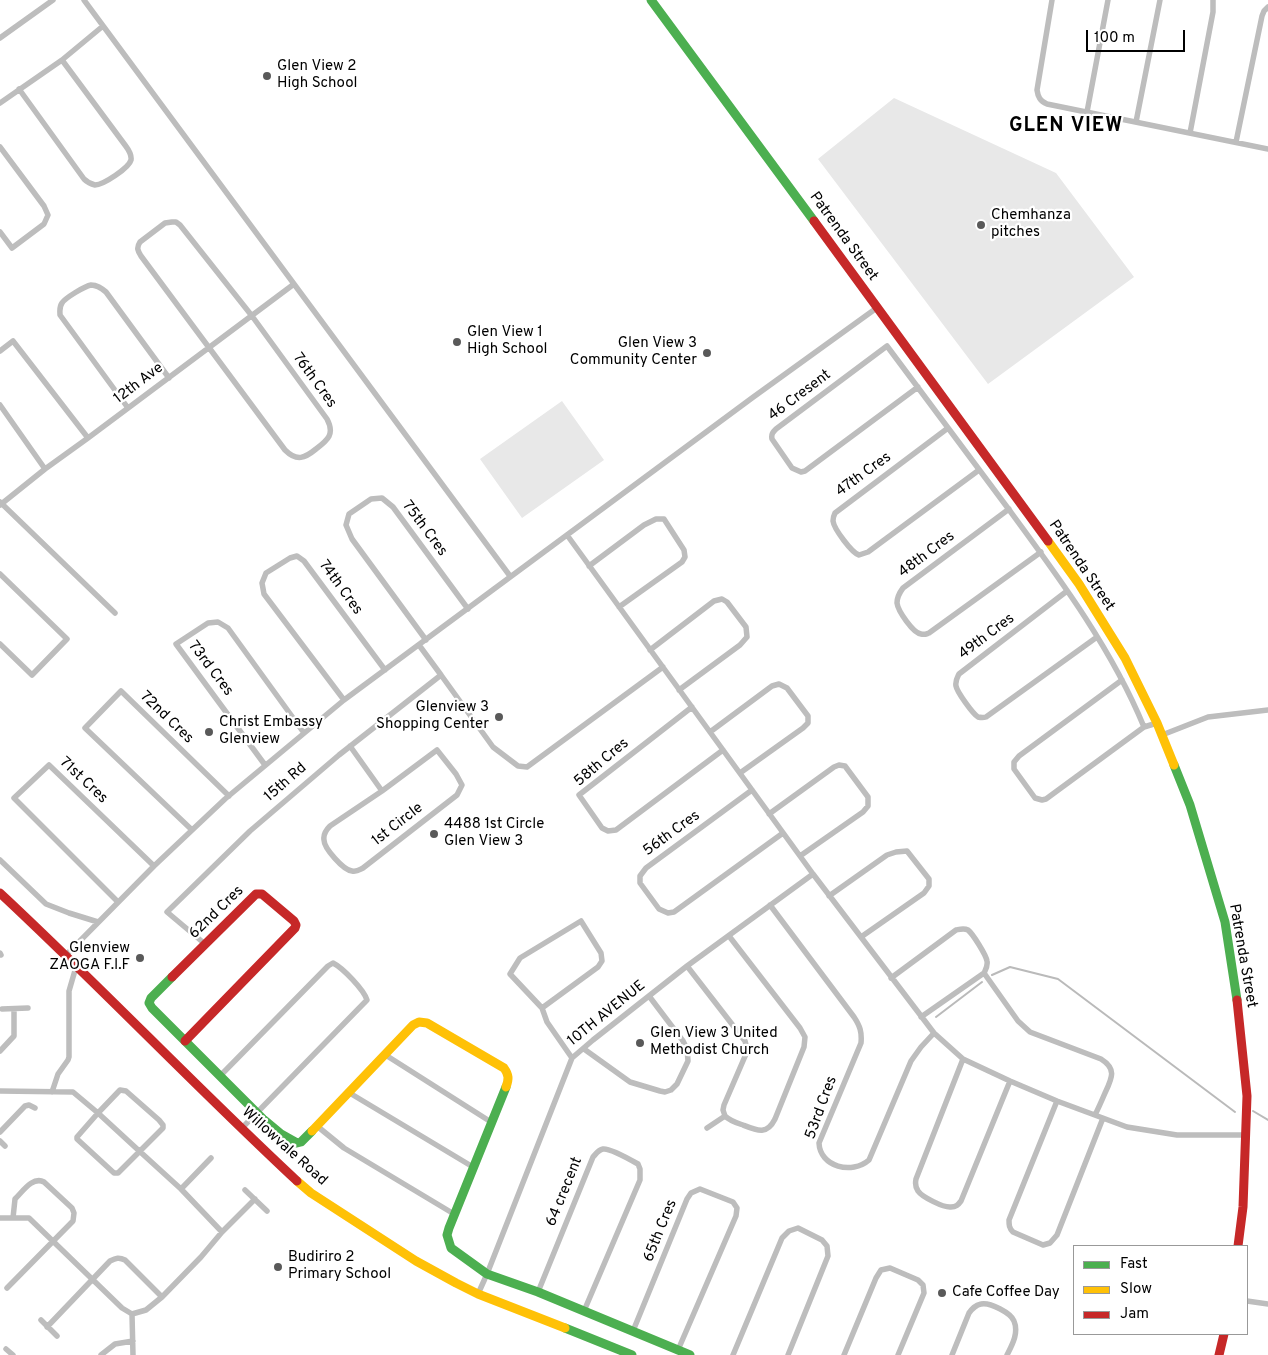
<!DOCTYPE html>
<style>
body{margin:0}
#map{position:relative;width:1268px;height:1355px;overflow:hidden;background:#fff;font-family:Overpass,sans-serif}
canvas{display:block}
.legend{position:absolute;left:1073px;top:1245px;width:175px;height:90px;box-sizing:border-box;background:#fff;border:1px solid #999;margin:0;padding:6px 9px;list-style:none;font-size:15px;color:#000}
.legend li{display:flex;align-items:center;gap:10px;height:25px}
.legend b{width:25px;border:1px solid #999}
.scale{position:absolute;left:1086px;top:30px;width:99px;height:22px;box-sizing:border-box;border:2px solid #000;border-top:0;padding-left:6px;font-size:15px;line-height:18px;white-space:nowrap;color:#000;-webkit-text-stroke:4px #fff;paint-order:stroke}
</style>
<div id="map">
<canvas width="1268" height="1355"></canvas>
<ul class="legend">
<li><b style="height:6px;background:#4caf50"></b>Fast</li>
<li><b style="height:6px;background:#ffc107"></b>Slow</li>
<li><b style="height:6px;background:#c62828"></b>Jam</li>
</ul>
<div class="scale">100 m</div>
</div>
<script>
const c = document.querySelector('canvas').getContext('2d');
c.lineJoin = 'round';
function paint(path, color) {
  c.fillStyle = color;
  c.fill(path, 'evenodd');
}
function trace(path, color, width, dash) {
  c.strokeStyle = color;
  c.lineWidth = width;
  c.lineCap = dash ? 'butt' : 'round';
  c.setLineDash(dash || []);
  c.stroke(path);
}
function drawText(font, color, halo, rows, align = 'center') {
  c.font = font + ' Overpass,sans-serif';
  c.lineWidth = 4.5;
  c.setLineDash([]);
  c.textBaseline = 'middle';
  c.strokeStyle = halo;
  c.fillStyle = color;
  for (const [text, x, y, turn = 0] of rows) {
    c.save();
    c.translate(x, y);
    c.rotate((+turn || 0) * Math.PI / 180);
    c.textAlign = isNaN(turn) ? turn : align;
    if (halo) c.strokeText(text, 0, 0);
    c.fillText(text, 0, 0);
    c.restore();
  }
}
paint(new Path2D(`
 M894 98 1056 173 1134 277 988 384 818 159Z
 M562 401 604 460 522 518 480 459Z`), '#e8e8e8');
trace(new Path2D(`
 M992 975 1010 967 1058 979 1235 1112
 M936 1017 982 982
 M1253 1111 1268 1120`), '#bababa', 2);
trace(new Path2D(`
 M84 0 510 576
 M1052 0 1037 90C1038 97 1040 101 1047 104L1268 149
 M0 38 53 0
 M19 89 84 179C87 182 90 184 95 185 103 185 129 168 131 160 132 154 128 149 125 145L62 60
 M0 103 62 60 103 26
 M1087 112 1108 0
 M1136 122 1160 0
 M1190 133 1213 12V0
 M1236 142 1262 16 1264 11 1268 7
 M0 147 44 206 48 215 44 224 12 248 0 232
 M172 222H176L180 225 252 316 327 419C335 434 328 440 316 449 305 458 297 462 285 450L141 256C138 251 136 248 140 242L165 223Z
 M0 351 13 341 88 438
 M918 387 805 471 801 472 792 468 772 439C771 434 773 432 776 429L887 346C928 401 969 456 1010 511 1060 579 1112 649 1144 727L1157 723
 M0 405 45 469
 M128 408 60 315C60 311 59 307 62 303 65 298 85 286 91 285 97 285 101 288 106 292L169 378
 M948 428 835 513C834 515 833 518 833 521 834 529 852 553 859 555L868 552 979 470
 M0 502 115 613
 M0 505 45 469 88 438 294 284
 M1009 509 903 588C900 592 897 597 897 603 898 611 913 633 921 634 925 635 926 634 929 633L1041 552
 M567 535 813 874 934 1033 963 1059 1010 1081 1057 1101 1127 1127 1177 1135H1245
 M589 566 644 525 656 519H664L684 550 685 557 682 562 619 607
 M0 574 67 639 32 675 0 644
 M1067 591 959 674C957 678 955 681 956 686 957 692 973 714 978 717 982 718 983 718 986 717L1097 637
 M426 640 352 539 346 525 349 514 371 499 382 498 393 507 468 609
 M650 650 714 601 722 599 727 602 746 627 747 637 740 645 679 690
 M441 675 493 747 518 766 527 767 663 667
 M1122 680 1019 756 1014 762V769L1035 798 1042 800 1046 799 1144 727
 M344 700 264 594 262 583 266 573 290 558 297 556 304 561 385 670
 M692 707 579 795 602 828 608 831 616 830 723 750
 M710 732 772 686 779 684 787 688 808 716V723L803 728 740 773
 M1162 735 1208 717 1268 710
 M350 746 382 791
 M437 750 456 774 462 785 457 795 363 868C359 870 357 872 352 871 343 870 324 848 324 840 323 834 326 830 330 826L382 791Z
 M265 765 176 644 208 623 218 622 228 628 304 733
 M752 790 646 868 640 876V883L659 909 668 913 674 912 783 833
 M769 814 834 767 839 765 845 766 868 797V806L863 812 800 856
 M192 830 85 728 121 691 229 796
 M0 860 46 904 69 913 98 922
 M829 896 887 855 896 852 907 851 929 879V886L924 893 861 937
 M118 902 14 798 49 765 154 866
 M770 905 854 1017C860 1026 862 1032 861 1043L819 1143C820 1167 852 1175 869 1160L911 1061 921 1047 934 1033
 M581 921 601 953 602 961 598 967 542 1008 510 974 520 958Z
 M205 944 167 912 250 831 339 755 441 675 419 645
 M0 953 1 955
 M66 955 154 866 225 799 344 700 752 398 878 307
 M687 966 745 1041 747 1049 746 1054 724 1105 723 1110 725 1116C730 1121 737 1123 743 1125 758 1131 767 1135 775 1119L804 1047 805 1037 800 1028 729 936
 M984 973 1018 1021 1030 1032 1101 1059C1117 1069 1112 1078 1105 1093 1102 1100 1099 1107 1095 1115
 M891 978 956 930C961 929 964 928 968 930 973 934 986 955 987 961 988 966 986 969 984 973L921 1017
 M542 1008 547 1022 572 1058
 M2 1009 28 1008
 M584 1049 630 1082 660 1091 665 1092 671 1090 677 1084 688 1061 687 1049 683 1041 649 996
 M0 1051 14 1036V1009
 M384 1054 491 1122
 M963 1059 916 1179C915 1184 915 1187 918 1191 922 1197 944 1208 951 1207 956 1207 958 1205 961 1201L1010 1081
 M220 1076 328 966 333 963C343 968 364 990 367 1000L241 1129
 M120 1090 126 1091 159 1120 163 1125V1128L118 1173H114L77 1139V1137L98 1113Z
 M0 1091 73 1092 98 1113 136 1148 181 1189 222 1232
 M52 1092 58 1074 68 1060 69 1057V991L76 967
 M348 1092 473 1167
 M1057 1101 1009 1220C1009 1225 1009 1228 1013 1232L1043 1245 1050 1243 1057 1235 1103 1118
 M317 1126 344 1148 454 1214
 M707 1128 725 1116
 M0 1132 25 1106 29 1105 35 1108
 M0 1141 5 1146
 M181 1189 211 1158
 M245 1190 267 1211
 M0 1218H29L122 1308 132 1314
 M7 1288 73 1221 74 1213 72 1208 44 1182C33 1176 23 1191 15 1199L13 1218
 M538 1292 593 1157C596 1154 598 1150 603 1149 610 1148 631 1160 638 1164L640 1169V1180L584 1311
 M478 1294 487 1274 572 1058 593 1040 687 966 813 874
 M1247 1301 1268 1304
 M132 1314 146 1310 162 1297 201 1257 222 1232 255 1199
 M132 1314 133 1355
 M41 1320 57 1336
 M47 1327 110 1261C116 1258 119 1257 125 1260L162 1297
 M633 1331 687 1199 691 1193 700 1189 733 1202 737 1208 736 1216 678 1350
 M6 1349 13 1355
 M101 1355 115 1344 133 1341
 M733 1355 782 1238 789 1231 798 1228 822 1240 827 1246 828 1256 788 1355
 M844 1355 876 1278 881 1270 890 1268 918 1280 923 1285 924 1293 898 1355
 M952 1355 969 1313C972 1309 975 1305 981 1304 990 1302 1011 1313 1014 1321 1019 1333 1012 1345 1007 1355`), '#bdbdbd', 5.5);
trace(new Path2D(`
 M651 0 814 221
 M1174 765 1190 805 1225 922 1237 1000
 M172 977 151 998 149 1003 152 1008 263 1119 281 1134 297 1143 301 1142 312 1131
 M506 1087 449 1228 447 1235 451 1248 487 1274 538 1292 690 1355
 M565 1328 632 1355`), '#4caf50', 9);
trace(new Path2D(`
 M1048 541 1079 584 1125 658 1157 723 1174 765
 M312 1131 413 1025 419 1022 427 1023 504 1068C509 1075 509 1079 506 1087
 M297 1181 311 1193 416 1261 456 1283 478 1294 565 1328`), '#ffc107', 9);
trace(new Path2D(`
 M814 221 1048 541
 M0 893C101 987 196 1087 297 1181
 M172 977 256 894H262L294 921 296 925 295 928 185 1041
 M1237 1000 1247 1096 1243 1207 1238 1246
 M1219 1355 1224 1334`), '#c62828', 9);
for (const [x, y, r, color] of [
 [267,76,5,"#595959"],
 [981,225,5,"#595959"],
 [457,342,5,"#595959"],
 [707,353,5,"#595959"],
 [499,717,5,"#595959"],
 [209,732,5,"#595959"],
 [434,834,5,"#595959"],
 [140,958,5,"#595959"],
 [640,1043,5,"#595959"],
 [278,1267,5,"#595959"],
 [942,1293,5,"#595959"]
]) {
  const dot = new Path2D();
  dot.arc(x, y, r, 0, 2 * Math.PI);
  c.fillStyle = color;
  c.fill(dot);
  trace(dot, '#fff', 2);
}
drawText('15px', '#000', '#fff', [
 ["Glen View 2",277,67],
 ["High School",277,84],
 ["Chemhanza",991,216],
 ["pitches",991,233],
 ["Glen View 1",467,333],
 ["High School",467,350],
 ["Glen View 3",697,344,"right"],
 ["Community Center",697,361,"right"],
 ["Glenview 3",489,708,"right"],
 ["Shopping Center",489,725,"right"],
 ["Christ Embassy",219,723],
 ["Glenview",219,740],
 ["4488 1st Circle",444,825],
 ["Glen View 3",444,842],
 ["Glenview",130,949,"right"],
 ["ZAOGA F.I.F",130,966,"right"],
 ["Glen View 3 United",650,1034],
 ["Methodist Church",650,1051],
 ["Budiriro 2",288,1258],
 ["Primary School",288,1275],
 ["Cafe Coffee Day",952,1293]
], 'left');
drawText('15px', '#000', '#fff', [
 ["Patrenda Street",843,237,54],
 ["76th Cres",314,381,54],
 ["12th Ave",139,384,-37],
 ["46 Cresent",800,396,-37],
 ["47th Cres",864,475,-36],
 ["75th Cres",424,529,53],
 ["48th Cres",927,555,-37],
 ["Patrenda Street",1081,566,56],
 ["74th Cres",340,588,54],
 ["49th Cres",987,637,-37],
 ["73rd Cres",210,669,53],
 ["72nd Cres",166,718,44],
 ["58th Cres",602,763,-40],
 ["71st Cres",83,781,43],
 ["15th Rd",286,783,-41],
 ["1st Circle",398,825,-38],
 ["56th Cres",672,834,-36],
 ["62nd Cres",217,913,-44],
 ["Patrenda Street",1242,956,80],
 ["10TH AVENUE",607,1014,-39],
 ["53rd Cres",822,1108,-70],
 ["Willowvale Road",284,1147,42],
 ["64 crecent",565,1192,-68],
 ["65th Cres",661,1231,-68]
]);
c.letterSpacing = '1px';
drawText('bold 20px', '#000', '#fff', [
 ["GLEN VIEW",1066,127]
]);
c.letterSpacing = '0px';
</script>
